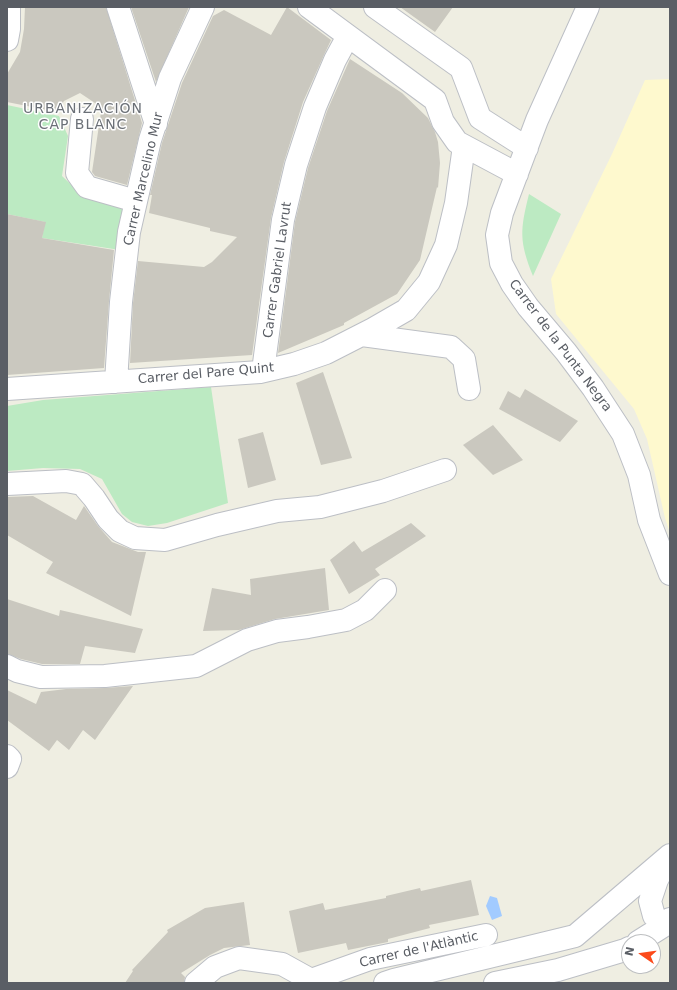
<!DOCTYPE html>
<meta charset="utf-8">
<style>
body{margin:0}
#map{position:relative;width:677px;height:990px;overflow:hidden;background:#efeee2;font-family:"DejaVu Sans",sans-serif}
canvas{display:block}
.frame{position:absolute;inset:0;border:8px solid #5a5e65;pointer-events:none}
.north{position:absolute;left:621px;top:934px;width:40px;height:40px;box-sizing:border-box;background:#fff;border:1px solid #bdbfc1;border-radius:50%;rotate:283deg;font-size:11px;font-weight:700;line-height:16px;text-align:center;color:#5a5e65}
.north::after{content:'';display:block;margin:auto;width:14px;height:18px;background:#fc4a1b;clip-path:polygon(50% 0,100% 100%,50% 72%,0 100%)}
</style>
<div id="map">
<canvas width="677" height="990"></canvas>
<div class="frame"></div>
<div class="north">N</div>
</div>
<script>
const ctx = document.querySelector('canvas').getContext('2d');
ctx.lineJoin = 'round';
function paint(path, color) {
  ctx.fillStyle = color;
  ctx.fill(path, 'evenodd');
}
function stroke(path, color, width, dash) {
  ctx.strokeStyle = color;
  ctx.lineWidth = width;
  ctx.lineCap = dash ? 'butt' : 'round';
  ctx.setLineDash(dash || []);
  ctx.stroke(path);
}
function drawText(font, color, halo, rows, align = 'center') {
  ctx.font = font + ' "DejaVu Sans",sans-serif';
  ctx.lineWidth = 3;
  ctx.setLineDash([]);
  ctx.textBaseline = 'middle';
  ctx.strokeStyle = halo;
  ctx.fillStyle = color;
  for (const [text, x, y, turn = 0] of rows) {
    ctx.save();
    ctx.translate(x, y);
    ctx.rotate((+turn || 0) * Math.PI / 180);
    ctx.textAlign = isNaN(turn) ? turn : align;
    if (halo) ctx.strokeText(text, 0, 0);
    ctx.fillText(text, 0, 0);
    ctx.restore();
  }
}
paint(new Path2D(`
 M 7,105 L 59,116 L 68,136 L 62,176 L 82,195 L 127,207 L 120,250 L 42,238 L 45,222 L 7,214 Z
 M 529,194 L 561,214 L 533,276 C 519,241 520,230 529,194 Z
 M 211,387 L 228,503 L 167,523 L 148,526 L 132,522 L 122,514 L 102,479 L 80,469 L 43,468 L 7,471 L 7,406 L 43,400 Z`), '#bceac2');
paint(new Path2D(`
 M 670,79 L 670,533 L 665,518 L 647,439 L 634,409 L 556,314 L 551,279 L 612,154 L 645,80 Z`), '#fef9ce');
paint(new Path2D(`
 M 490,896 L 497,898 L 502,916 L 492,920 L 486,906 Z`), '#a2cbff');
paint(new Path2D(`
 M 25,7 L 106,7 L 142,123 L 127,185 L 95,176 L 92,172 L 101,112 L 95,103 L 80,93 L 64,101 L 57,112 L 7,102 L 7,74 L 20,52 L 24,29 Z
 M 131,7 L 189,7 L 156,82 Z
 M 287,7 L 331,40 L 324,55 L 303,102 L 284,162 L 271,218 L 252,355 L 130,363 L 133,303 L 138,261 L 204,267 L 212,262 L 237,237 L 210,231 L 210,228 L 149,213 L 152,195 L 150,195 L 162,143 L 182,83 L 213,16 L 224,10 L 271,35 Z
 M 400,7 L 453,7 L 435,32 Z
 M 350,59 L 402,93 L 428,118 L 435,132 L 438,142 L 440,163 L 438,188 L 437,187 L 420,260 L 397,294 L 344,323 L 344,325 L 278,353 L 295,222 L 308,168 L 327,111 Z
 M 7,214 L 46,222 L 42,238 L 114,250 L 109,301 L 104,368 L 7,375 Z
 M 323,372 L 352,458 L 321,465 L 296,383 Z
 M 525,389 L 578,421 L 560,442 L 499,409 L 508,391 L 520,398 Z
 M 493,425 L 523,460 L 493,475 L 463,445 Z
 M 263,432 L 276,480 L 248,488 L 238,439 Z
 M 33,496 L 76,520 L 84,506 L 98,526 L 112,542 L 138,552 L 146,552 L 131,616 L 46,573 L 53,562 L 7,535 L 7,497 Z
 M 411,523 L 426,536 L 375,569 L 380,575 L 349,594 L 330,560 L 354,541 L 362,552 Z
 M 325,568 L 329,610 L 275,619 L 239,630 L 203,631 L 212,588 L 251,595 L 250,579 Z
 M 7,599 L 59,616 L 60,610 L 143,629 L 135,653 L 85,646 L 80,664 L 42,664 L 21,659 L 7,654 Z
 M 133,686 L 95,740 L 83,730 L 69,750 L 57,740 L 49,751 L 7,720 L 7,690 L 36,704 L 41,692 L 66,689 L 105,688 Z
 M 471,880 L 479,915 L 429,925 L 430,928 L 388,939 L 388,942 L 348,950 L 346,943 L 298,953 L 289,911 L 323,903 L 325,910 L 386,898 L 386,896 L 420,888 L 421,891 Z
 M 244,902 L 250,945 L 224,948 L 210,955 L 181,973 L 185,977 L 184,983 L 125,983 L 133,971 L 132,970 L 168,932 L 167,930 L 205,908 Z`), '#cac8bf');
const minor = new Path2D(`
 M 118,7 L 156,124
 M 309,7 L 435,100 L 443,122 L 457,142 L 517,174
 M 375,7 L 461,68 L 480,118 L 527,148
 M 588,7 L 537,120 L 502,213 L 497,235 L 501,263 L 512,284 L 528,307 L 566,352 L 593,388 L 623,434 L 639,475 L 649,520 L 670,574
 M 7,40 L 9,29 L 9,7
 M 82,119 L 77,173 L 87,187 L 136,201
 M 362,335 L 451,347 L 464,359 L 469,389
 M 263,371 L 283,220 L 296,165 L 315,107 L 335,60 L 348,36
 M 116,382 L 121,302 L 129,232 L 150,140 L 170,78 L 203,7
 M 7,389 L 260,372 L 294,364 L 326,353 L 373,329 L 406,310 L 429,282 L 446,245 L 456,203 L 464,146
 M 7,484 L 66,481 L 82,484 L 94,498 L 108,519 L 120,531 L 135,538 L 165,540 L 217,525 L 277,511 L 320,507 L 383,491 L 445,470
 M 7,666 L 17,671 L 41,677 L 105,676 L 196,666 L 247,640 L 277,631 L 308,627 L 346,620 L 365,610 L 385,590
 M 7,756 L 10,759 L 7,767
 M 665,925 L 654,916 L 650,901 L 657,880 L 666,863
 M 638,942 L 665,925 L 670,919
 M 196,983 L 215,967 L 239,958 L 282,964 L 311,980
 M 308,983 L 311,980 L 370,959 L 486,935
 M 385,983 L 394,980 L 575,936 L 670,855
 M 495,983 L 558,970 L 625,950 L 629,948`);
stroke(minor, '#bcbfc5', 24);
stroke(minor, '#fff', 22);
drawText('13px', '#5a5e65', '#fff', [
 ["Carrer Marcelino Mur",144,179,-77],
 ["Carrer Gabriel Lavrut",278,270,-82],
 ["Carrer de la Punta Negra",560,346,53],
 ["Carrer del Pare Quint",206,374,-5],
 ["Carrer de l'Atlàntic",419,950,-13]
]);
ctx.letterSpacing = '1px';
drawText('14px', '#6b7077', '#fff', [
 ["URBANIZACIÓN",83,109],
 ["CAP BLANC",83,125]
]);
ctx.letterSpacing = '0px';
</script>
